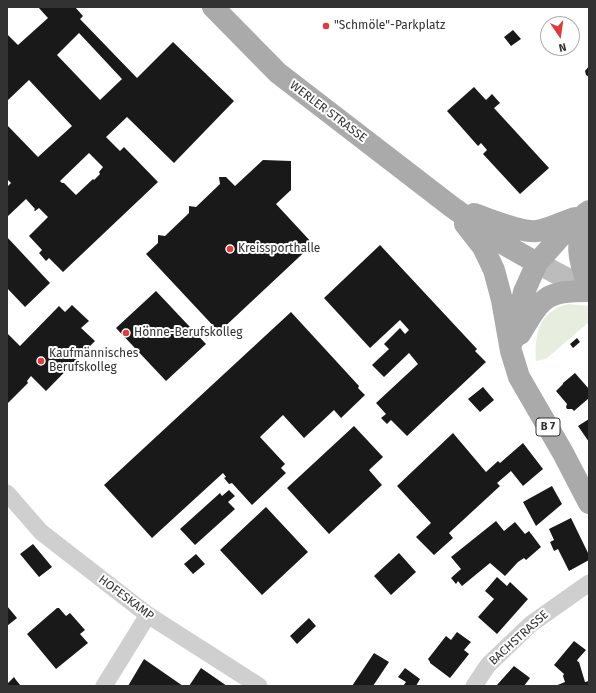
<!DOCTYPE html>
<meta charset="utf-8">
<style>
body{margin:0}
#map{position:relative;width:596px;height:693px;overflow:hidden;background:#fff;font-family:"Fira Sans",sans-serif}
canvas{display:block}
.frame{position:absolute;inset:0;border:8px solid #323232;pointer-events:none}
.north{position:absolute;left:540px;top:16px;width:40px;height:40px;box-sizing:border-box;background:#fff;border:1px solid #adadad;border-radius:50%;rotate:167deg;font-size:11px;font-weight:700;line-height:16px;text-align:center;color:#323232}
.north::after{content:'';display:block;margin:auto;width:14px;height:18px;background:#e23a3b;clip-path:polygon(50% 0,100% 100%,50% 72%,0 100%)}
</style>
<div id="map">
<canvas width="596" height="693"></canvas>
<div class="frame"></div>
<div class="north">N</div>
</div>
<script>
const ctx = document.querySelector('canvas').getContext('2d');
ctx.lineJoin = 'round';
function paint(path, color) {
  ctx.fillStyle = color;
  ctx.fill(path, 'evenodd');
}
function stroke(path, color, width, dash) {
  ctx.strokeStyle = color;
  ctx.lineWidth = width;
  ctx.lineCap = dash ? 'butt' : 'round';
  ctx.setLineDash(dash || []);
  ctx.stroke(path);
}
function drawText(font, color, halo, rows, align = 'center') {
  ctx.font = font + ' "Fira Sans",sans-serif';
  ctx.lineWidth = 4;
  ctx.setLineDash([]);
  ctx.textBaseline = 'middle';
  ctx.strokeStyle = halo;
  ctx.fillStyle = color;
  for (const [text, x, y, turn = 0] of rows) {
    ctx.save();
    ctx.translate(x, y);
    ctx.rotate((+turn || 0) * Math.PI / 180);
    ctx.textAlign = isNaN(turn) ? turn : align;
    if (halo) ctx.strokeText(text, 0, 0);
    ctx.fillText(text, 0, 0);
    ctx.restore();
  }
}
paint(new Path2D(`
 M 569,304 L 589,306 L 589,322 L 546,359 L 536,361 C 534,334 539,310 569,304 Z`), '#e7eee0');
paint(new Path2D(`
 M 38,7 L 75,7 L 83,16 L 80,19 L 137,78 L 173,42 L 234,101 L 174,163 L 127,117 L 106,137 L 120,151 L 124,147 L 158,182 L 63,272 L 49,258 L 46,261 L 39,253 L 42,250 L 29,236 L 48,217 L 39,208 L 35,211 L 34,210 L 35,209 L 26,199 L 7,217 L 7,187 L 11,183 L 7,179 L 7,125 L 38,157 L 72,126 L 29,80 L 7,101 L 7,34 L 18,45 L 48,18 ZM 79,33 L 122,79 L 100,100 L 57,55 ZM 89,153 L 103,167 L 99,172 L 100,174 L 94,180 L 93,179 L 76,195 L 64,183 L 62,183 L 60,181 Z
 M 513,30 L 521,39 L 511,46 L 504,37 Z
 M 589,66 L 589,77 L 586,75 L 585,71 Z
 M 474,87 L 486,100 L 492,94 L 500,103 L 494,108 L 549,168 L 520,194 L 483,154 L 487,150 L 481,143 L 478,146 L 447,111 Z
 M 263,160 L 291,161 L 291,190 L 276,204 L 313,244 L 219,332 L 146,254 L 158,243 L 158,235 L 165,236 L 189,213 L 189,206 L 196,207 L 220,184 L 219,177 L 226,177 L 235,186 Z
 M 7,237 L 50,283 L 25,307 L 7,288 Z
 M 380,245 L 477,349 L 475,351 L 486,362 L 407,436 L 391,420 L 387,424 L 381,418 L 386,414 L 376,403 L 418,364 L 409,353 L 384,377 L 372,365 L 389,349 L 384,344 L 400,328 L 405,334 L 409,330 L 400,320 L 370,348 L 324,298 Z
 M 156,291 L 206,344 L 166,381 L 116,328 Z
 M 72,305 L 89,321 L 81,328 L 95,341 L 46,391 L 31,376 L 27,381 L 28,383 L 7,404 L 7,333 L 20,346 L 59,306 L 65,312 Z
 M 291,312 L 359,386 L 358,388 L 365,395 L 341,418 L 334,410 L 304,438 L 283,415 L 260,437 L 285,464 L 281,468 L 286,473 L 252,505 L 232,483 L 229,484 L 224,478 L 226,477 L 223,473 L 152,538 L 104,485 Z
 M 577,338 L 580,342 L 573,348 L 570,344 Z
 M 575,373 L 589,389 L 589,398 L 574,411 L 572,409 L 567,409 L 566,407 L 567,404 L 556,391 L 563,384 L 563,383 Z
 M 483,387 L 494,400 L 480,412 L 468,399 Z
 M 589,419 L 589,442 L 578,426 Z
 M 354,426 L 383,457 L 369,470 L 382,485 L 329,534 L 287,488 Z
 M 453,433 L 486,472 L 498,461 L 500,463 L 523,443 L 543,469 L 523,486 L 511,471 L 497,483 L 500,486 L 449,533 L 453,538 L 434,555 L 416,537 L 431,523 L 397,486 Z
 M 552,486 L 562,504 L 536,526 L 523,502 Z
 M 229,490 L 235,496 L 228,502 L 235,509 L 195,545 L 180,529 L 220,493 L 222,496 Z
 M 266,507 L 308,552 L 262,595 L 220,550 Z
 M 571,518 L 589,555 L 589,560 L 569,571 L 558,549 L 554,551 L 550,542 L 554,540 L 549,529 Z
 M 496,521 L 504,531 L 515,522 L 525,534 L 529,531 L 541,547 L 526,560 L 524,558 L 518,562 L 505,576 L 490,563 L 462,586 L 458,581 L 456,584 L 451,578 L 461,569 L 451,557 Z
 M 33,544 L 52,567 L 39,577 L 20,554 Z
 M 399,553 L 416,572 L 391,595 L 374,576 Z
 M 196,554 L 205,564 L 193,574 L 184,564 Z
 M 497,577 L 507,586 L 510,582 L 528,599 L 497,634 L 478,617 L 494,599 L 485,591 Z
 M 7,606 L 17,618 L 7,626 Z
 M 57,608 L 59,608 L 66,616 L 70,613 L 85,630 L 80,634 L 88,643 L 56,669 L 27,634 Z
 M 309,618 L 316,626 L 297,644 L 290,636 Z
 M 457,632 L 471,642 L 464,650 L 469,654 L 450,678 L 430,663 L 430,662 L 428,659 L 446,636 L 451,640 Z
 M 574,641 L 586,650 L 578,659 L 577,661 L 579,662 L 585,682 L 589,681 L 589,686 L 555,686 L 565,682 L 563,676 L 564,674 L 554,665 Z
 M 374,653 L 389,662 L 373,686 L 352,686 Z
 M 144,659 L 183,686 L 128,686 Z
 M 514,666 L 530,678 L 524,686 L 496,686 Z
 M 201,668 L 227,686 L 189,686 Z
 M 405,668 L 420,679 L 416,686 L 403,686 L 406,682 L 398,677 Z
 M 14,677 L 16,680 L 21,686 L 7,686 L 7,684 Z`), '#191919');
stroke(new Path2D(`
 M 7,493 L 41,532 L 148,615 L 259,686
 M 104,686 L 148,615
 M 474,686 L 488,665 L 531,624 L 589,583`), '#cfcfcf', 17);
stroke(new Path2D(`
 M 537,263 L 589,290`), '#bcbcbc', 22);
stroke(new Path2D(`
 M 213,7 L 278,73 L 452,207 L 507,246 L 537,263
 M 586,213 C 577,246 576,254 589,287
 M 474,214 C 489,219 522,233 537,231 C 550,229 562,222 575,218
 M 465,224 L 483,247 L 494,270 L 502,300 L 511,351 L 519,377 L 563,453 L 589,503
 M 520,334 C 542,297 545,291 589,291
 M 513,340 L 524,292 L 537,263 L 560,237 L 589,211`), '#aaa', 22);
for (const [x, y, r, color] of [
 [326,26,4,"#e23a3b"],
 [230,249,4,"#e23a3b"],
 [126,333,4,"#e23a3b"],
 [41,361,4,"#e23a3b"]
]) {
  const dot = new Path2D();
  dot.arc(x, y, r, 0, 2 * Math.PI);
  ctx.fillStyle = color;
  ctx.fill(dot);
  stroke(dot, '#fff', 1.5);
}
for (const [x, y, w] of [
 [548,427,24]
]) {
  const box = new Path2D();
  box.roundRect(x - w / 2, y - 9, w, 18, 3);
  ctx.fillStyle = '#fff';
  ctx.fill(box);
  stroke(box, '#323232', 1);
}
drawText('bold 11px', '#323232', null, [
 ["B 7",548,427]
]);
drawText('12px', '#323232', '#fff', [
 ["\"Schmöle\"-Parkplatz",334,26],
 ["Kreissporthalle",238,249],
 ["Hönne-Berufskolleg",134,333],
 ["Kaufmännisches",49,354],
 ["Berufskolleg",49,368]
], 'left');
drawText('12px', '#323232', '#fff', [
 ["WERLER STRASSE",328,112,37],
 ["HOFESKAMP",126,598,37],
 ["BACHSTRASSE",519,638,-42]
]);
</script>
